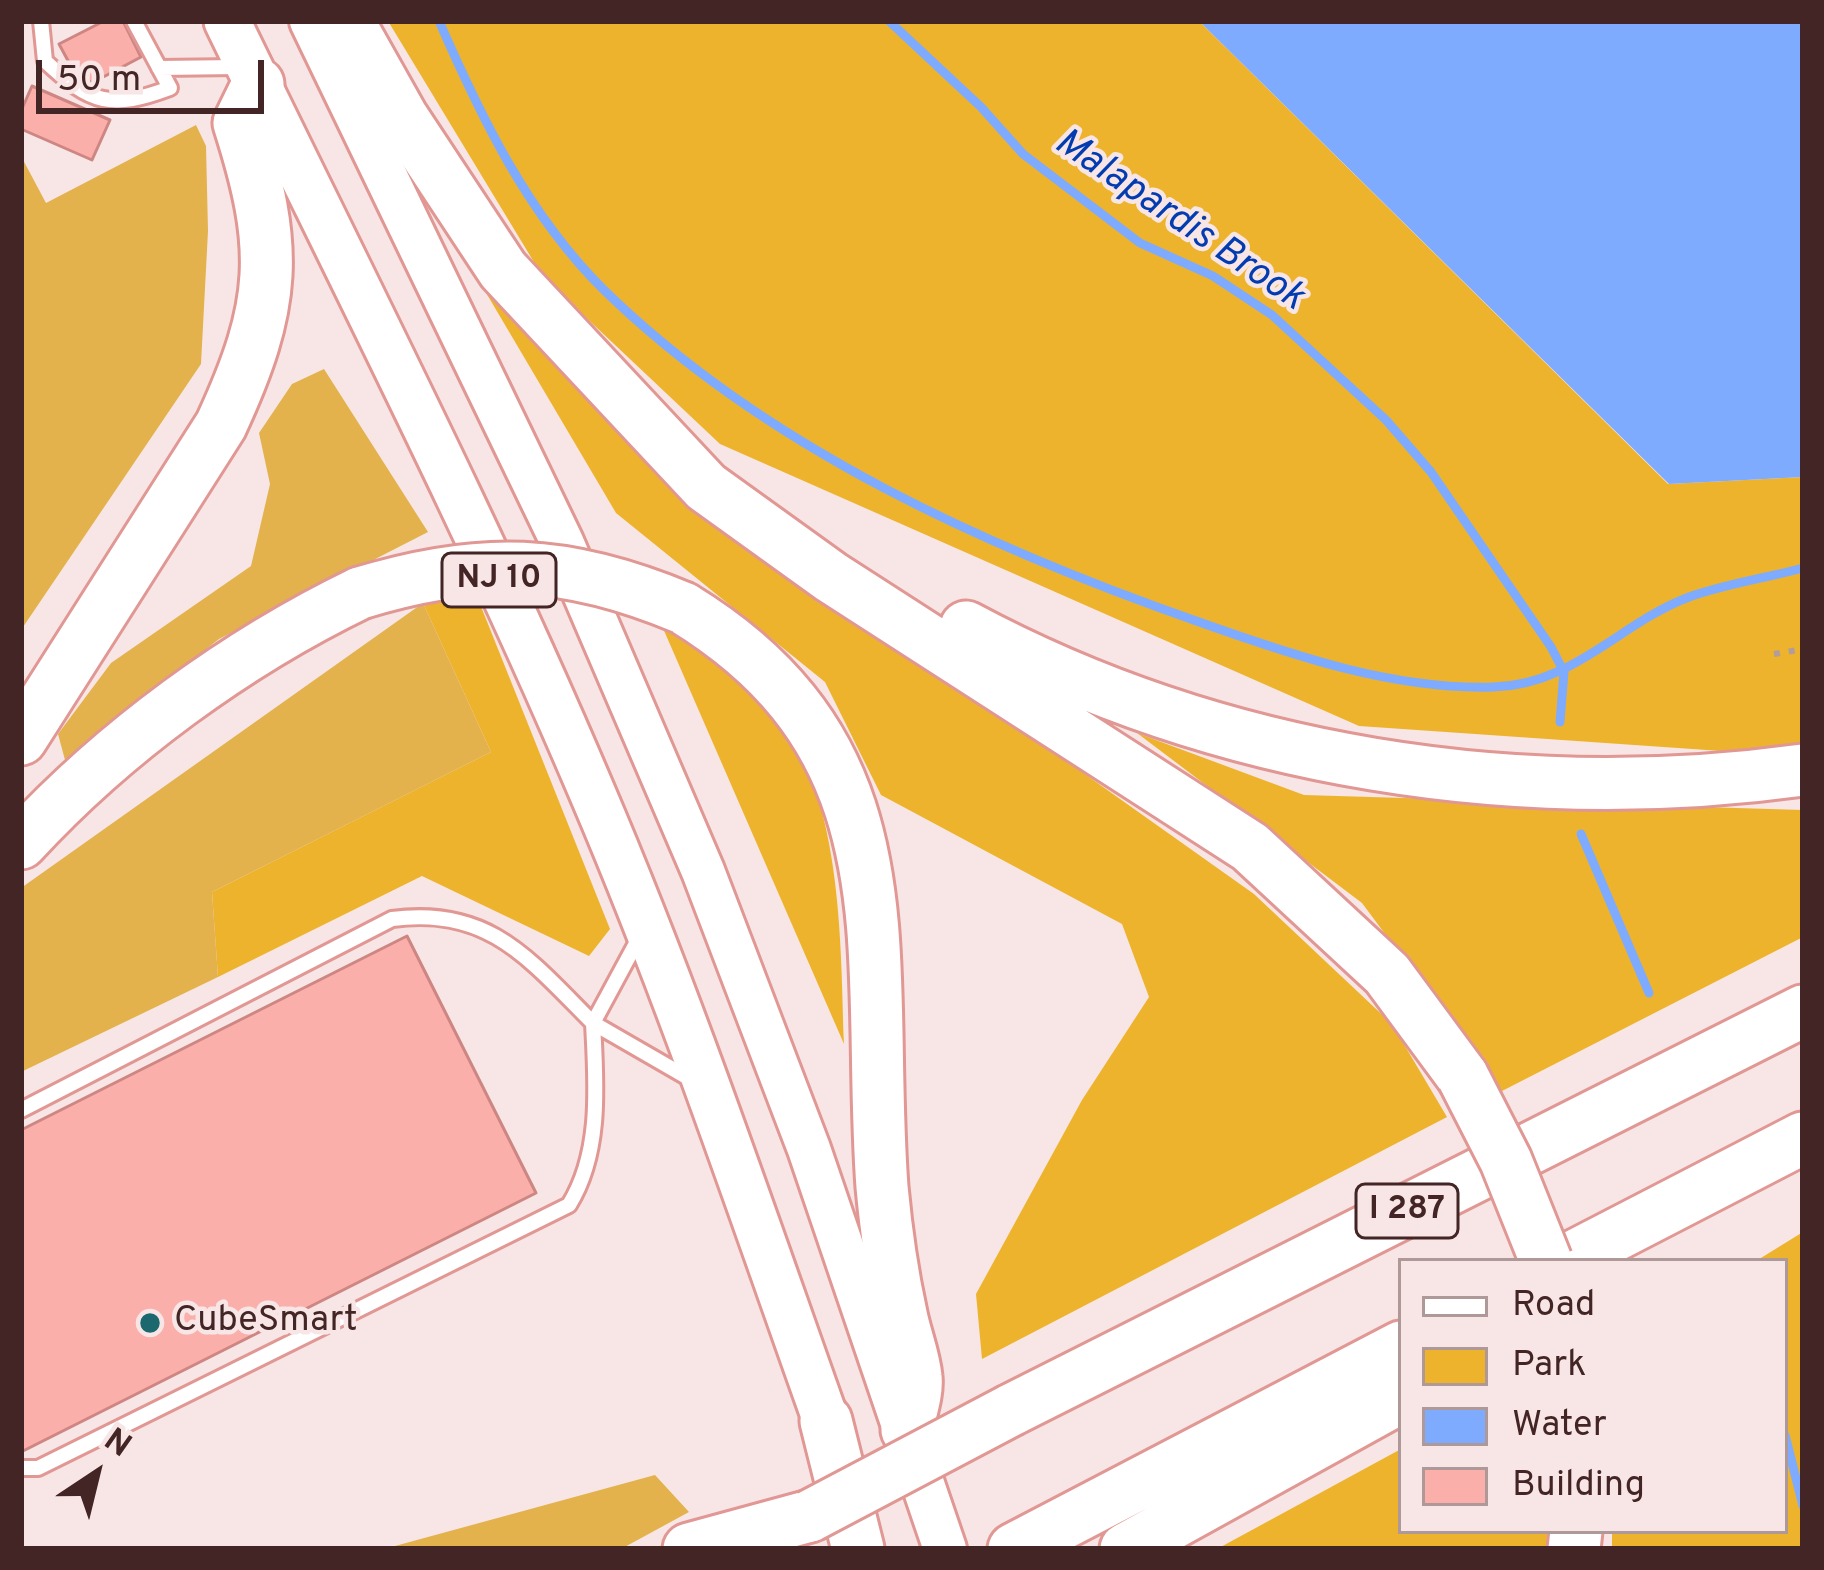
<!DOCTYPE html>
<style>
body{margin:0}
#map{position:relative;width:1824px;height:1570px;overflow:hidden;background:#f7e6e5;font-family:Overpass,sans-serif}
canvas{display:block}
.frame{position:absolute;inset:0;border:24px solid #422524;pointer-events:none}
.legend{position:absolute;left:1398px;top:1258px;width:390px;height:276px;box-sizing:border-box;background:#f7e6e5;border:3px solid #af9998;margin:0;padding:15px 21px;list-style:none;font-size:36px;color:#422524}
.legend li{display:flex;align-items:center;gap:24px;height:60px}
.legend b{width:60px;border:3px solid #af9998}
.north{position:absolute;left:36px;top:1414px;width:120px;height:120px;-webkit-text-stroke:9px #f7e6e5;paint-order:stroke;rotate:35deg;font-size:33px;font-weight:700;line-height:48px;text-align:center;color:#422524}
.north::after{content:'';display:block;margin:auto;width:42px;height:54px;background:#422524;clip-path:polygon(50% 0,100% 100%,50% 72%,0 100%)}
.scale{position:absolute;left:36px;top:60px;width:228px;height:54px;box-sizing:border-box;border:6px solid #422524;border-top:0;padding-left:15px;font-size:36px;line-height:42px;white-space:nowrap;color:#422524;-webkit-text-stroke:9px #f7e6e5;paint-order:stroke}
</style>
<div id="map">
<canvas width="1824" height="1570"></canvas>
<div class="frame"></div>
<ul class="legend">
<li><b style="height:15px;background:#fff"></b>Road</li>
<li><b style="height:33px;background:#eeb32c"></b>Park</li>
<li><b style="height:33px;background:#7fabff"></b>Water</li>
<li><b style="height:33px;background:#fbafab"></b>Building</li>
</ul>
<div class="north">N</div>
<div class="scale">50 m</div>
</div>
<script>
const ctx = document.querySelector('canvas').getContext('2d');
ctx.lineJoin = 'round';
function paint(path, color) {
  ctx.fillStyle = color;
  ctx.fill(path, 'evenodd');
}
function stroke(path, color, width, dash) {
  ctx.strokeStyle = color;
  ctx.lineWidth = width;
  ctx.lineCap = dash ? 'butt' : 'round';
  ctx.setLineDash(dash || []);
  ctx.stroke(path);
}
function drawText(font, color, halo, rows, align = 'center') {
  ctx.font = font + ' Overpass,sans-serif';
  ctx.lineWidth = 9;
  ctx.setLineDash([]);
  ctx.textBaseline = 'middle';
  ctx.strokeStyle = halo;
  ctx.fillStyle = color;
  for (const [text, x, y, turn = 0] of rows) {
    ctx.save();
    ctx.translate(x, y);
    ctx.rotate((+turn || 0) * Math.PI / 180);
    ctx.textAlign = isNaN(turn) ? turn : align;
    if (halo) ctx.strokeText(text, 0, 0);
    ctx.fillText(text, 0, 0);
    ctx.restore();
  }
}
paint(new Path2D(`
 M 388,21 L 1199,21 L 1668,484 L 1803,477 L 1803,748 L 1765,754 L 1359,726 L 720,444 L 543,277 Z
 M 485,291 L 714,511 L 1254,894 L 1392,1024 L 1447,1117 L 982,1359 L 976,1294 L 1082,1100 L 1149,997 L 1122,924 L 881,795 L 825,682 L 616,513 Z
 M 478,599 L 610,929 L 589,956 L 422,876 L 218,977 L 212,892 L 491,752 L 423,603 Z
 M 662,626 C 690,643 734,660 756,684 C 843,779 840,924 844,1044 Z
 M 1137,733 L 1304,795 L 1803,810 L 1803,937 L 1502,1091 L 1362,903 Z
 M 1803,1232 L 1803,1549 L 1612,1549 L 1612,1531 L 1785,1531 L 1785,1261 L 1756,1261 Z
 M 1401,1449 L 1401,1531 L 1549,1531 L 1551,1549 L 1217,1549 Z`), '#eeb32c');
paint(new Path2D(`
 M 196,125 L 206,146 L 208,231 L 201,364 L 21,630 L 21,156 L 46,203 Z
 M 324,369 L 428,532 L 219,639 L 65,760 L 58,734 L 111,663 L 251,566 L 270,484 L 259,433 L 292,384 Z
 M 423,603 L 491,752 L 212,892 L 218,977 L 21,1072 L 21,888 Z
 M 655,1475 L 689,1512 L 621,1549 L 384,1549 Z`), '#e3b24c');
paint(new Path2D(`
 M 1199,21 L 1803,21 L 1803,477 L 1669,484 Z`), '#7fabff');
stroke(new Path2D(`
 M 439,21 C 481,117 528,215 604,290 C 767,449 990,549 1202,623 C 1295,656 1394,690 1493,687 C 1572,686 1620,623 1689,597 C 1725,584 1766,578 1803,568
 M 889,21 L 981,107 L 1023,154 L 1140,243 L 1213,276 L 1272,315 L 1386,420 L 1431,472 L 1551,647 L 1564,672 L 1560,722
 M 1581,834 L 1649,993
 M 1785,1435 L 1803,1506`), '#7fabff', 9);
const building = new Path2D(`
 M 104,21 L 123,21 L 141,57 L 92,83 L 73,70 L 59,44 Z
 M 32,86 L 110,120 L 92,160 L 21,129 L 21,111 Z
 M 407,936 L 536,1193 L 21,1452 L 21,1130 Z`);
paint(building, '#fbafab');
stroke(building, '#ce8683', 3);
const service = new Path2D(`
 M 41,21 L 45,61 C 91,104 111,110 170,88 L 134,21
 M 159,68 L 238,67
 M 640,936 L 593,1023 L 690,1079
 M 21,1110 L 392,919 C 489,906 529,959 593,1023 C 596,1083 602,1152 569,1205 L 38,1468 L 21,1468`);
const primary = new Path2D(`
 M 311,21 L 562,542 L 703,871 L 809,1149 L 945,1549`);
const trunk = new Path2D(`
 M 227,21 C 351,277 481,530 592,792 C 680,998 751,1210 826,1421`);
const motorway = new Path2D(`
 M 348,21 L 402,117 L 503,270 L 706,487 L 831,577 L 1250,847 L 1387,974 L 1463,1077
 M 683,608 C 918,752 865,953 882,1187 C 886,1230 892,1273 901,1314 C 905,1335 914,1356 916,1377 C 918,1393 910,1414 907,1430
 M 966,627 C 1220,763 1519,809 1803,770
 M 21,739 L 221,425 C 277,304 279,248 239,123 L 258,84
 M 21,843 C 114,742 236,653 360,593
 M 1565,1261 L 1803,1138
 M 1011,1410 L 1803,1011
 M 826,1421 L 858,1549
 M 689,1549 L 810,1516
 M 1014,1549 L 1401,1347
 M 1126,1549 L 1401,1397
 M 1574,1549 L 1576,1531`);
stroke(service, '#e19793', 20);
stroke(primary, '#e19793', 48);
stroke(trunk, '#e19793', 51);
stroke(motorway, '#e19793', 57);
stroke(new Path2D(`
 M 1774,654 L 1803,649`), '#b39d9c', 6, [6, 9]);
stroke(service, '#fff', 14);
stroke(primary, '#fff', 42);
stroke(trunk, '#fff', 45);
stroke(motorway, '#fff', 51);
const motorwayBridge = new Path2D(`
 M 360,593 C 481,556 566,559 683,608
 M 1463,1077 L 1506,1161 L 1546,1261
 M 810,1516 L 1011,1410`);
stroke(motorwayBridge, '#e19793', 57, []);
stroke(motorwayBridge, '#fff', 51);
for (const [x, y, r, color] of [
 [150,1323,12,"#1b686e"]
]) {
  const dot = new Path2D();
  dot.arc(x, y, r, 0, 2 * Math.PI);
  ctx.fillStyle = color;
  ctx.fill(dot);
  stroke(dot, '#f7e6e5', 4.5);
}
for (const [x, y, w] of [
 [499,580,114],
 [1407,1211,102]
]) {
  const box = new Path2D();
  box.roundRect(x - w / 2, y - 27, w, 54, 9);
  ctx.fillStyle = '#f7e6e5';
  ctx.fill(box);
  stroke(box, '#422524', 3);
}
drawText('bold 33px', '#422524', null, [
 ["NJ 10",499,580],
 ["I 287",1407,1211]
]);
drawText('36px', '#422524', '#f7e6e5', [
 ["CubeSmart",174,1323]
], 'left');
drawText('italic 39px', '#033cb1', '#f7e6e5', [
 ["Malapardis Brook",1178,222,34]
]);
</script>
